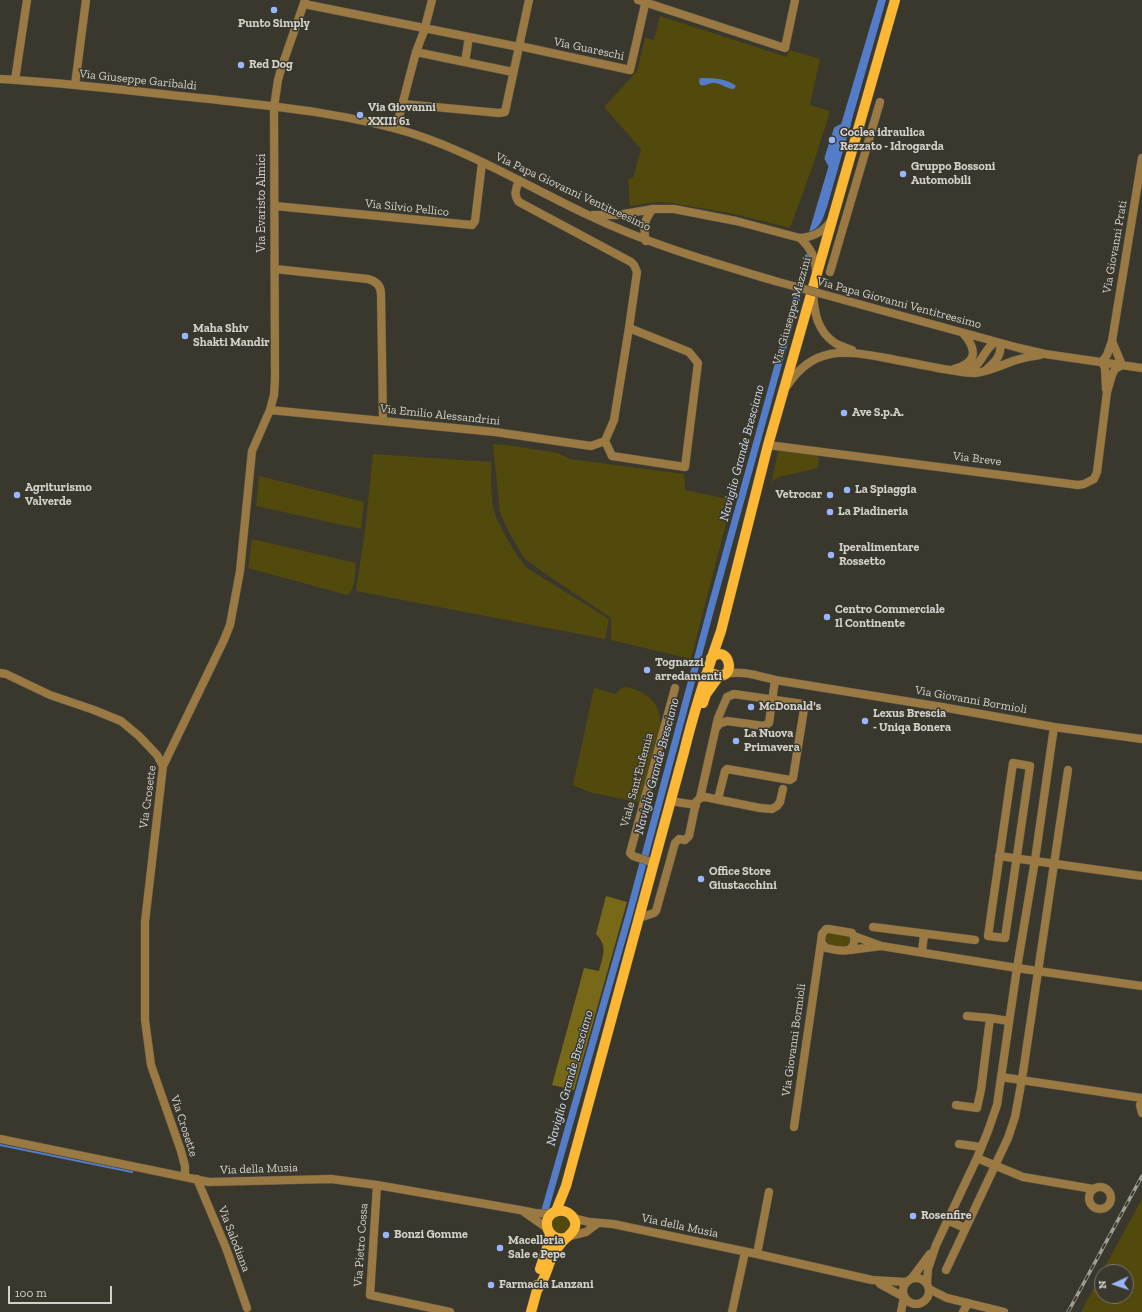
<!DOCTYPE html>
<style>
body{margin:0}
#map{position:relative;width:1142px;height:1312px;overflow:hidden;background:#3a382d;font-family:"Zilla Slab",serif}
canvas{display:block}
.north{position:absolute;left:1094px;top:1264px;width:40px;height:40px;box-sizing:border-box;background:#3a382d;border:1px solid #77756c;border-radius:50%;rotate:267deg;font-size:11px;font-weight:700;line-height:16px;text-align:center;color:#d2d1cb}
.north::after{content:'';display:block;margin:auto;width:14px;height:18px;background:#98b6fd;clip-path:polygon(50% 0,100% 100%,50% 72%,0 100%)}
.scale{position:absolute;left:8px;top:1286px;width:104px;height:18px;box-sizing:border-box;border:2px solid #d2d1cb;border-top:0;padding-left:5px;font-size:12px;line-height:14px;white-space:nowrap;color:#d2d1cb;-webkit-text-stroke:3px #3a382d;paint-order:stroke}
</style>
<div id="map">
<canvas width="1142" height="1312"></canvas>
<div class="north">N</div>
<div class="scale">100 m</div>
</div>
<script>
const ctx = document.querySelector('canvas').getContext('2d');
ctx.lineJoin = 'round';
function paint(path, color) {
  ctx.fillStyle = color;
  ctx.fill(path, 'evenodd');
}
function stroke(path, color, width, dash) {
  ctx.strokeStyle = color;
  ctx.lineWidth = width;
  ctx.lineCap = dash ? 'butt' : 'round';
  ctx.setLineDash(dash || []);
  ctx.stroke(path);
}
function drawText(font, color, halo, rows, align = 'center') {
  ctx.font = font + ' "Zilla Slab",serif';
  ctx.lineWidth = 3;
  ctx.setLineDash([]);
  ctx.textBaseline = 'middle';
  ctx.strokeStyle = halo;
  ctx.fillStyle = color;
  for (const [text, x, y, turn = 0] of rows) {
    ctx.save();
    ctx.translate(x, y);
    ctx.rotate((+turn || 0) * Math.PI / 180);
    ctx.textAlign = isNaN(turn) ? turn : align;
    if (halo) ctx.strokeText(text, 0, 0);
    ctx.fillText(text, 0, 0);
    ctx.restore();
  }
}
paint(new Path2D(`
 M 660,16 L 787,57 L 789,50 L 820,59 L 810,105 L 830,111 L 813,165 L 790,228 L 739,215 L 672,203 L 658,202 L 630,206 L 628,179 L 633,178 L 641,149 L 604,107 L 637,71 L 645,38 L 654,40 Z
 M 493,444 L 506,445 L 558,453 L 570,459 L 684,474 L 685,490 L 732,500 L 691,659 L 611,640 L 611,618 L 540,570 L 524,558 L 510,534 L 500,513 Z
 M 780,449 L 817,455 L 819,458 L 818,467 L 814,469 L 779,477 L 774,480 L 771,485 L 778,451 Z
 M 373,454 L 491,462 C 492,478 490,498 495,514 C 501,529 516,556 527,568 L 609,619 L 605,639 L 356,591 L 365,530 Z
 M 259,476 L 364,502 L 361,529 L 256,506 Z
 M 252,539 L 356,563 C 355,572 355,592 347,595 L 248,568 Z
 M 626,687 C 649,692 663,705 660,730 C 659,739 655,749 653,758 C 649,773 645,788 641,803 L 589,792 L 573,785 L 594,688 L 616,694 L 620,689 Z
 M 830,933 L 849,936 L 851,940 L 850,945 L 844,947 L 828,945 L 825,938 L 827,934 Z
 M 1142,1199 L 1142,1312 L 1081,1312 L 1102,1273 L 1102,1296 L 1126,1296 L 1126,1272 L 1102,1272 Z
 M552 1225a9 9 0 1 1 18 0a9 9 0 1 1-18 0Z`), '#52490c');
paint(new Path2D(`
 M 606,896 L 627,902 L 574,1090 L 552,1085 L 584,968 L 599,971 C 603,956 608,946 596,934 Z`), '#776917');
paint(new Path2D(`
 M 878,0 L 886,0 L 827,207 C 823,218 821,228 809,232 Z
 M 700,78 C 713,78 726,78 736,86 L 734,89 C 727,89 722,84 715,83 C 710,82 706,87 700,85 L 699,81 Z`), '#537dc8');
stroke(new Path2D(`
 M 0,1145 L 132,1172`), '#537dc8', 2);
stroke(new Path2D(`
 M 834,169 L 828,158 L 837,130 L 847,125
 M 545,1210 L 631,908 L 711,608 L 808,257`), '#537dc8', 7);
const minor = new Path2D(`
 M 638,0 L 785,48 L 795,0
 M 304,4 L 519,47 L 524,47 L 630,70 L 646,0
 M 416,52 L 513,72
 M 465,62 L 469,37
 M 0,79 C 70,83 140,92 210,99 C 278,107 345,113 411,133 C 473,153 529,187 588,215 C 648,244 711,262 775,281
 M 15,80 L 27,0
 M 75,85 L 86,0
 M 403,104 L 499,113 L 505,112 L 529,0
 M 389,127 L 399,117 L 416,52 L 424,31 L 432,0
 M 275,206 L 472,225 L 475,221 L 482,163
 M 593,215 L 618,215 L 653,209 L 674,209 L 736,221 L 800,238 C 814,237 823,232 831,221
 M 800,238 C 811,248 816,258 816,272
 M 646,241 C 643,228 644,219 653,209
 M 275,269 L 368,279 C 376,281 381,286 381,294 L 383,421
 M 830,272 L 880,102
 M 813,292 C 814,312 817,331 835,343 C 840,346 846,348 852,350
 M 844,300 L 1019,348 L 1045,354 L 1142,368
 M 1112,341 L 1122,365
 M 1102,362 L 1107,355 L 1112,341 L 1142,158
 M 1102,362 L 1105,368 L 1106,389
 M 954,369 C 978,363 977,349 963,333
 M 987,369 C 996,361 1002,355 1000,343
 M 966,371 C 983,366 982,351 995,342
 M 787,386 C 813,346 844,350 886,358 C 905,362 924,365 943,369 C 953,370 963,373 973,373 C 985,373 1002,365 1013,361 C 1022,358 1031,356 1040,355
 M 270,410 L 495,432 L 591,446 L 605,441 L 614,420 L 629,328 L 637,272 L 634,265 L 631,262 L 519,202 C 513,195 516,189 519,180
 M 605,441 L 612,456 L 685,467 L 698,363 L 689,352 L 629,328
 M 768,445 L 1078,485 L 1084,484 L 1094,479 L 1097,472 L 1107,392 L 1112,375 L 1115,369 L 1122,365
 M 0,673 L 6,674 L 50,695 L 94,710 L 121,721 L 139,736 L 157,755 L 163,766
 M 725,674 C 742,670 758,676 775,680 L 942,707 L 1054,727 L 1142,739
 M 717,727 L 719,724 L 727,721 L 764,726 L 769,723 L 775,680
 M 1013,763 L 1030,766 L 1005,938 L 988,936 Z
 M 700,798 L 718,718 L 727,697 L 734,694 L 803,704 L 804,709 L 793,778 L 790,780 L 727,769 L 725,771 L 718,799
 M 670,801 L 696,805
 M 999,856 L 1142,876
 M 654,863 L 633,856 L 630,853 L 675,688
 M 639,918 L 654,913 L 656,911 L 675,843 L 679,839 L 685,840 L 689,836 L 696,802 L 700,798 L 705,797 L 760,808 L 772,809 L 777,806 L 780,802 L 783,789
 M 873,927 L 975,940
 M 826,929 L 829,929 L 852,933 C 854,936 855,938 854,942 C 852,956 835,949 826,948 L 821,942 L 822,934 Z
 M 854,936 L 881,946 L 1017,968 L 1142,986
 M 850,950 L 881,946
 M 922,952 L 924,934
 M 967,1016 L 990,1018
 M 1001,1077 L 1142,1098
 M 1142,1101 L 1140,1105 L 1142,1113
 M 956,1105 L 977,1108 L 981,1090 L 990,1018 L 1009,1021
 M 794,1127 L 821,942
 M 0,1139 L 209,1182 L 331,1179 L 377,1185 L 520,1210 L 535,1213 L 551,1214
 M 959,1144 L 981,1147
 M 977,1158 L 1023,1177 L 1093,1189
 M 185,1177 L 185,1166 L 181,1151 L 151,1065 L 145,1020 L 145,922 L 163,766 L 224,640 L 230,625 L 240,571 L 252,451 L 270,410 L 274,395 L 275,379 L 274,107 L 278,80 L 282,66 L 305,0
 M 197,1179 L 226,1248 L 247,1308
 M 377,1185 L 370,1295 L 450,1312
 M1089 1198a11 11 0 1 1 22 0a11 11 0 1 1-22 0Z
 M 524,1212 L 547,1228
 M 573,1218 L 589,1222 L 613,1224 L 757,1254 L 872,1280 L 906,1282
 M 947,1220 L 965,1228
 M 570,1236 L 586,1232 L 598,1223
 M 757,1254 L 769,1192
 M 946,1270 L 1008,1138 L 1015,1117 L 1022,1079 L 1068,770
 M903 1291a13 13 0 1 1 26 0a13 13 0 1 1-26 0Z
 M 912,1278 L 930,1254
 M 927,1283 L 928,1269 L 936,1245 L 977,1158 L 988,1131 L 997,1105 L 1017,968 L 1035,860 L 1054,727
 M 880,1284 L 904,1297 L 901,1312
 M 929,1289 L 947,1298 L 1004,1312
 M 732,1312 L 745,1252
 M 963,1312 L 968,1303`);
const major = new Path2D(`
 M 711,658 C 730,641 738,684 714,674
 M 703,703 L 706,694 L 719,676
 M 556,1211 L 566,1186 L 684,752 C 694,711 707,671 721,631 L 768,445 L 895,0
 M 540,1269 L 549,1242 L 550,1234
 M 537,1290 C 545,1280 547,1268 552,1257 C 556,1251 560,1243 565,1239 C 572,1233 580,1226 572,1216 C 569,1212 563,1210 558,1211 C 540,1214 545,1242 565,1238
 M 531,1312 L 537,1290 L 537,1285`);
stroke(minor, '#555449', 9);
stroke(major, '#555449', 11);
stroke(minor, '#9a7943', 8);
stroke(major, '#fcb835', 10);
const rail = new Path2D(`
 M 1068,1312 L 1142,1176`);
stroke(rail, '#9f9e96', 3.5);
stroke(rail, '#3a382d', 2, [6]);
const minorBridge = new Path2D(`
 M 775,281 L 844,300`);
stroke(minorBridge, '#555449', 9, []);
stroke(minorBridge, '#9a7943', 8);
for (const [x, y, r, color] of [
 [274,10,4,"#98b6fd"],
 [241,65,4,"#98b6fd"],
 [360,115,4,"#98b6fd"],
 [832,140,4,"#98b6fd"],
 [903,174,4,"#98b6fd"],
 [185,336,4,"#98b6fd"],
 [844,413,4,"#98b6fd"],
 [847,490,4,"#98b6fd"],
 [17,495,4,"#98b6fd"],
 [830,495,4,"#98b6fd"],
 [830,512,4,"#98b6fd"],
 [831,555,4,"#98b6fd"],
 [827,617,4,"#98b6fd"],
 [647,670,4,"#98b6fd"],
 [751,707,4,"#98b6fd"],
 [865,721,4,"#98b6fd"],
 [736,741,4,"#98b6fd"],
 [701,879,4,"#98b6fd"],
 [913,1216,4,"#98b6fd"],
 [386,1235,4,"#98b6fd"],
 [500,1248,4,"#98b6fd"],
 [491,1285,4,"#98b6fd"]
]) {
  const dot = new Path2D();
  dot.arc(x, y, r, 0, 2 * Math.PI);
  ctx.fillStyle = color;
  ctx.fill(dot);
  stroke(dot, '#3a382d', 1.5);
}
drawText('bold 12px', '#d2d1cb', '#3a382d', [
 ["Punto Simply",274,24,"center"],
 ["Red Dog",249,65],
 ["Via Giovanni",368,108],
 ["XXIII 61",368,122],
 ["Coclea idraulica",840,133],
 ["Rezzato - Idrogarda",840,147],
 ["Gruppo Bossoni",911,167],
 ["Automobili",911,181],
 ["Maha Shiv",193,329],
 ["Shakti Mandir",193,343],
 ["Ave S.p.A.",852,413],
 ["Agriturismo",25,488],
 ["Valverde",25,502],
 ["La Spiaggia",855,490],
 ["Vetrocar",822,495,"right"],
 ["La Piadineria",838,512],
 ["Iperalimentare",839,548],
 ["Rossetto",839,562],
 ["Centro Commerciale",835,610],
 ["Il Continente",835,624],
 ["Tognazzi",655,663],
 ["arredamenti",655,677],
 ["McDonald's",759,707],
 ["Lexus Brescia",873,714],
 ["- Uniqa Bonera",873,728],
 ["La Nuova",744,734],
 ["Primavera",744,748],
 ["Office Store",709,872],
 ["Giustacchini",709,886],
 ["Rosenfire",921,1216],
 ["Bonzi Gomme",394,1235],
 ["Macelleria",508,1241],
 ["Sale e Pepe",508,1255],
 ["Farmacia Lanzani",499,1285]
], 'left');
drawText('12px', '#d2d1cb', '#3a382d', [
 ["Via Guareschi",589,49,12],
 ["Via Giuseppe Garibaldi",138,80,6],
 ["Via Papa Giovanni Ventitreesimo",573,192,25],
 ["Via Evaristo Almici",262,203,-90],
 ["Via Silvio Pellico",407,208,6],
 ["Via Giovanni Prati",1115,247,-80],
 ["Via Papa Giovanni Ventitreesimo",899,303,15],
 ["Via Giuseppe Mazzini",792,311,-74],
 ["Via Emilio Alessandrini",440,415,6],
 ["Via Breve",977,459,7],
 ["Via Giovanni Bormioli",971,700,10],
 ["Viale Sant'Eufemia",637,780,-75],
 ["Via Crosette",148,797,-82],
 ["Via Giovanni Bormioli",794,1040,-82],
 ["Via Crosette",184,1126,72],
 ["Via della Musia",259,1169,-2],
 ["Via della Musia",680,1226,12],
 ["Via Salodiana",234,1239,69],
 ["Via Pietro Cossa",361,1245,-86]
]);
drawText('italic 13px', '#d0dcf1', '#3a382d', [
 ["Naviglio Grande Bresciano",742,453,-75],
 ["Naviglio Grande Bresciano",657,766,-75],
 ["Naviglio Grande Bresciano",570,1078,-74]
]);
</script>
